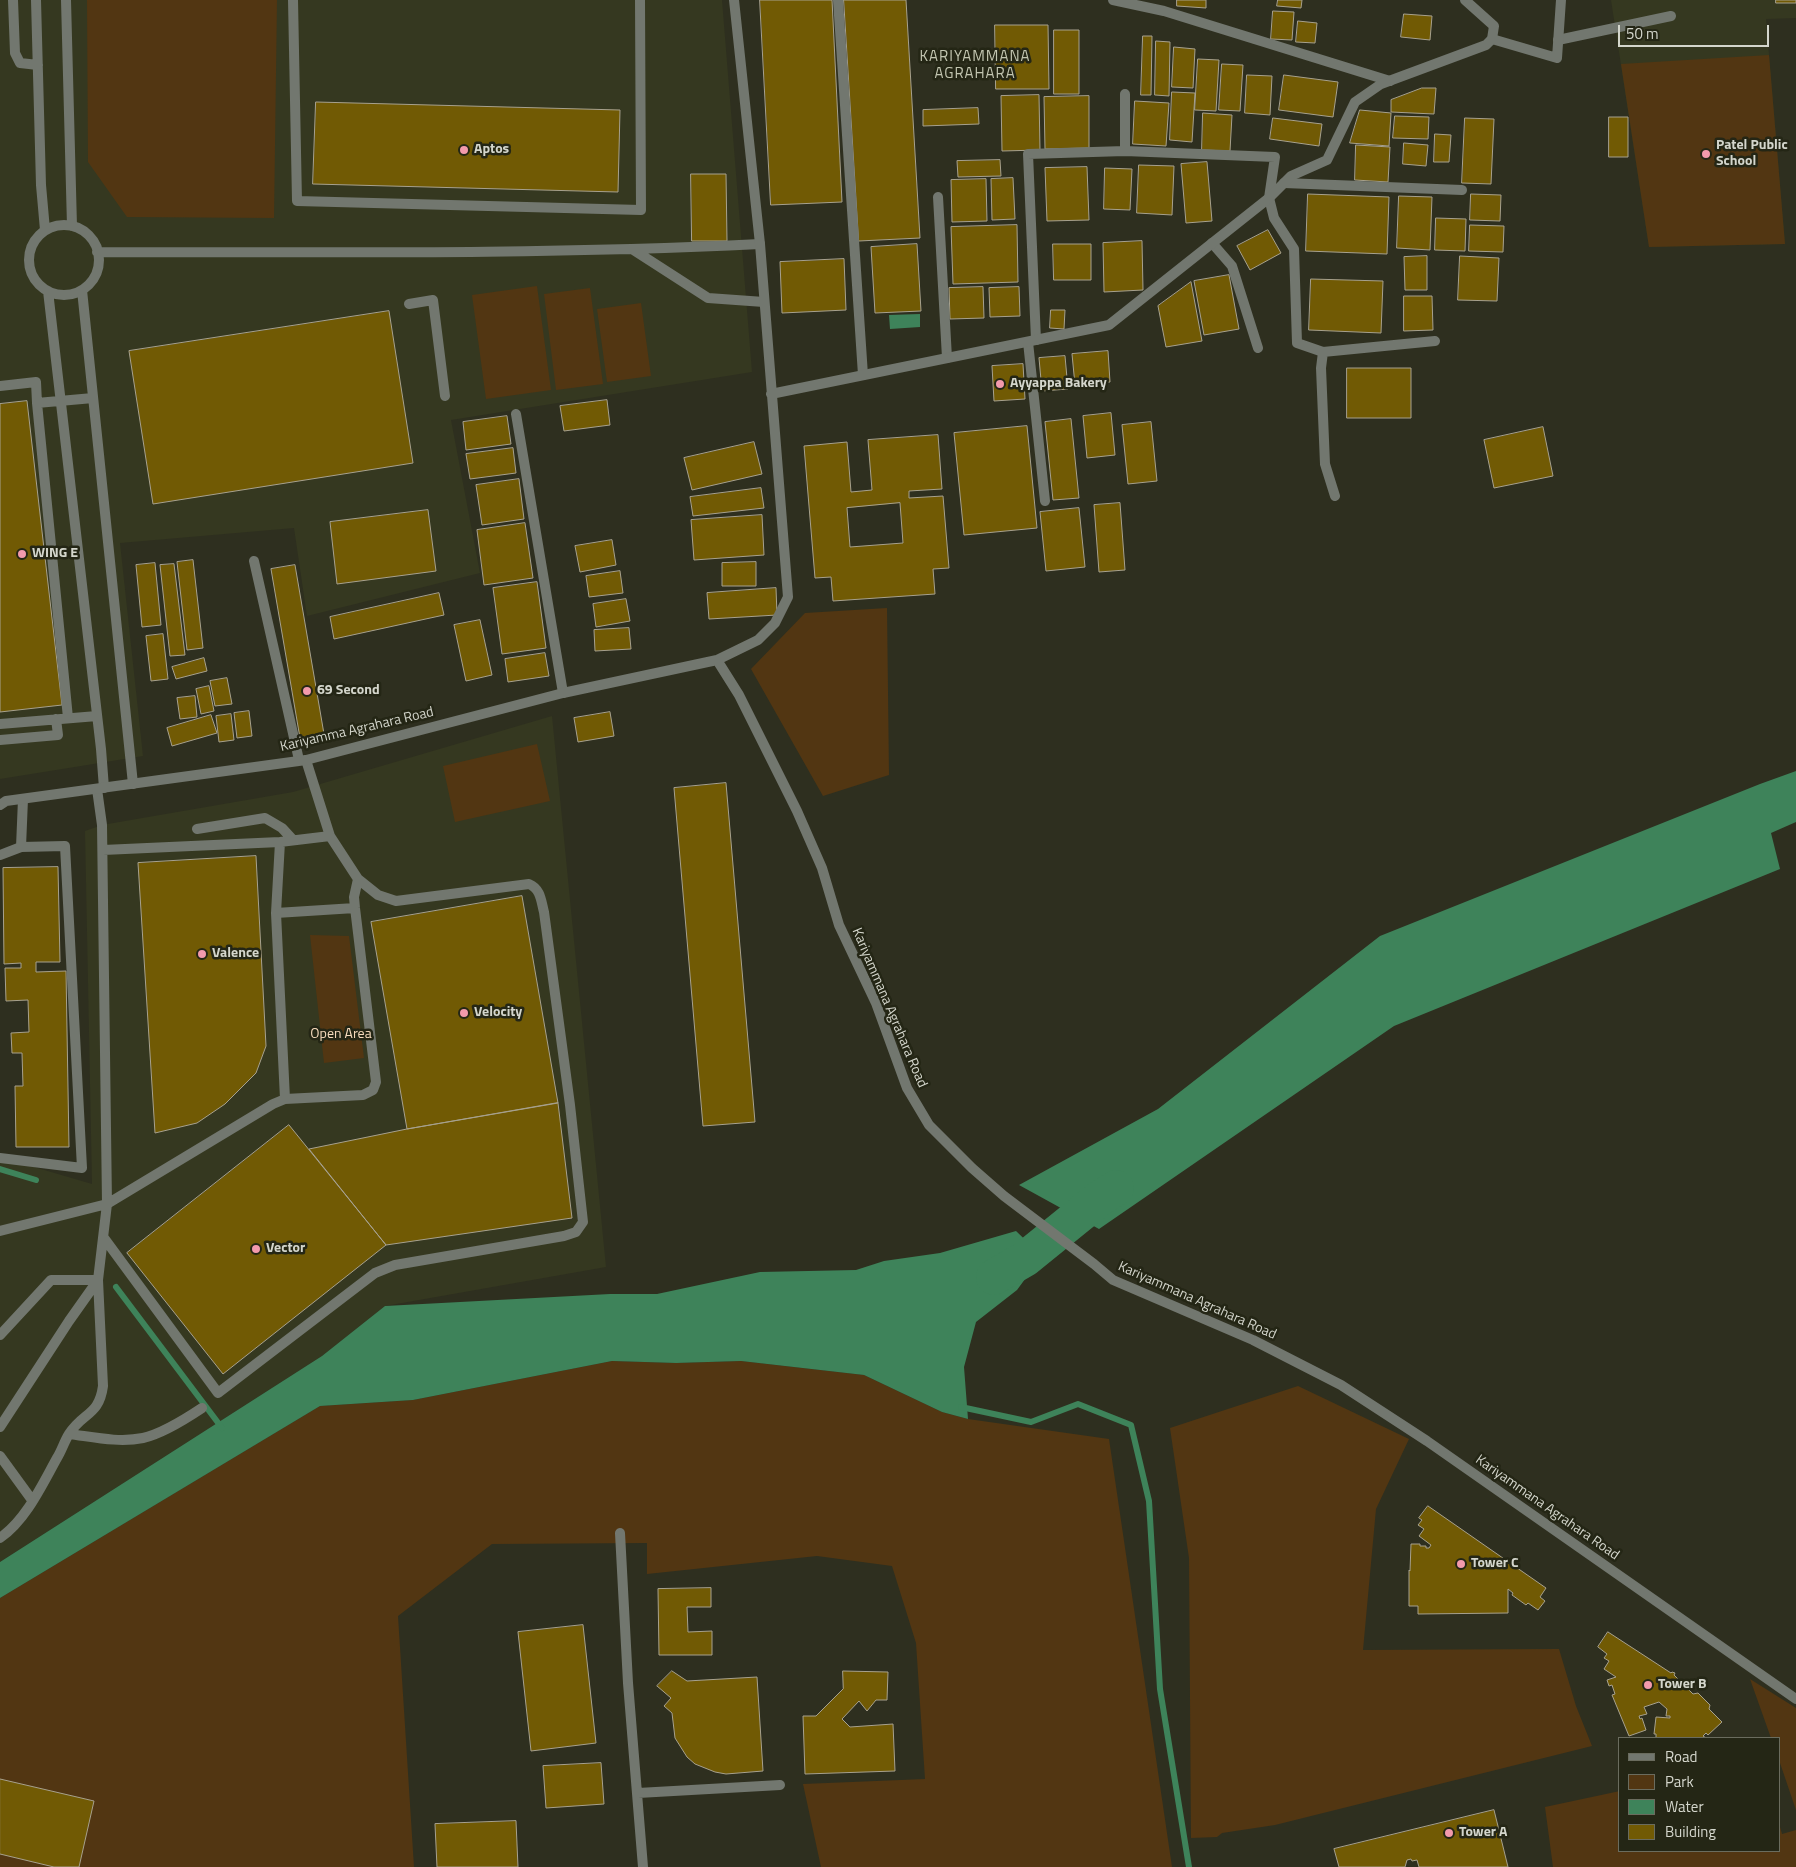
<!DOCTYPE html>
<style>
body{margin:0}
#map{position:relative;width:1796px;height:1867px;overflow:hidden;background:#2e2f1f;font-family:"Titillium Web",sans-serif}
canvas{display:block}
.legend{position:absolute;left:1618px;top:1737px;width:162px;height:115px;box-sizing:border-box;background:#242615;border:1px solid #6a6c5e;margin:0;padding:6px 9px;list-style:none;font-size:15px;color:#d4d6cc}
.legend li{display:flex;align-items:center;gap:10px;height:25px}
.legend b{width:25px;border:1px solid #6a6c5e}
.scale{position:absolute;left:1618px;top:25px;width:151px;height:22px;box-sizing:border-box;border:2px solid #d4d6cc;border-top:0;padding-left:6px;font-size:15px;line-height:18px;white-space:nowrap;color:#d4d6cc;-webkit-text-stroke:4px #242615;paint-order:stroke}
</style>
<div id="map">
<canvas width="1796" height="1867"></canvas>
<ul class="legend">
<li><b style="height:6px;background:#72776f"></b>Road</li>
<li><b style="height:14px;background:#523612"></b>Park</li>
<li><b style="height:14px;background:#3e835a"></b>Water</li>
<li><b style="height:14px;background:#715a04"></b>Building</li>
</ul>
<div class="scale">50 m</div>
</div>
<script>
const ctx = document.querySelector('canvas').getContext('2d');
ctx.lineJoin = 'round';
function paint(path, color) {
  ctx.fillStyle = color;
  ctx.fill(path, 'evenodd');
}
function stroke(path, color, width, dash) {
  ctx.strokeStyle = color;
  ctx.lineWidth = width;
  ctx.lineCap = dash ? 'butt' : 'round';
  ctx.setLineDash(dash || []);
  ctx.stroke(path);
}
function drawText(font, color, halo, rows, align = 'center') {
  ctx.font = font + ' "Titillium Web",sans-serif';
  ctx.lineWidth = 5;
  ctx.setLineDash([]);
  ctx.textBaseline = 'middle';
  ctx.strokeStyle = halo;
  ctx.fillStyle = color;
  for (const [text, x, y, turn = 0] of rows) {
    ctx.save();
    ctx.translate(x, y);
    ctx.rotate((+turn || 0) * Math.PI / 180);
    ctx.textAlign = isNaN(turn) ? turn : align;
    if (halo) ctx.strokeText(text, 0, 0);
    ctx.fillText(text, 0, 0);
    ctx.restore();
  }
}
paint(new Path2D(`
 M 0,0 L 722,0 L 752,372 L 451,420 L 480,573 L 307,616 L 294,528 L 120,543 L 143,756 L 0,779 Z
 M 1611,0 L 1796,0 L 1796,18 L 1766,19 L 1785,244 L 1649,247 Z
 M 552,716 L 606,1267 L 385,1306 L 322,1356 L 0,1562 L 0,1157 L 92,1184 L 85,831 L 102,825 L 293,792 Z`), '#353820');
paint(new Path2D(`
 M 87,0 L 277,0 L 274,218 L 127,217 L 88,162 Z
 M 1769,55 L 1785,244 L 1649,247 L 1621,64 Z
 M 537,286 L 551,390 L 486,399 L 472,295 Z
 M 590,288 L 603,384 L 556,390 L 544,294 Z
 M 641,303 L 651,376 L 607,382 L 597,309 Z
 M 887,608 L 889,775 L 823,796 L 751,669 L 805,613 Z
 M 537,744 L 550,801 L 455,822 L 443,766 Z
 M 310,935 L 349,936 L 364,1058 L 324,1063 Z
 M 612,1361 L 676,1363 L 741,1361 L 864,1375 L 942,1412 L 968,1419 L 1109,1439 L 1172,1867 L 821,1867 L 803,1784 L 925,1779 L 916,1643 L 892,1566 L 817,1556 L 647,1574 L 647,1543 L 492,1544 L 398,1616 L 414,1867 L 0,1867 L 0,1598 L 320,1406 L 413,1400 Z
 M 1298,1386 L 1409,1439 L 1376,1509 L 1363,1650 L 1559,1649 L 1576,1706 L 1592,1746 L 1275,1825 L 1222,1833 L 1217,1837 L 1191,1838 L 1189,1558 L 1170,1428 Z
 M 1750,1679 L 1796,1708 L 1796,1810 L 1780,1763 L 1780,1738 L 1771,1738 Z
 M 1620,1791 L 1620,1851 L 1780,1851 L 1780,1827 L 1782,1834 L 1796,1830 L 1796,1867 L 1553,1867 L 1545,1807 Z`), '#523612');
paint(new Path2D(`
 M 920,314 L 920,327 L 890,329 L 889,315 Z
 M 1796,771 L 1796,822 L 1771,833 L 1780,869 L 1394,1026 L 1099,1229 L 1019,1185 L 1158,1109 L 1380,936 L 1760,784 Z
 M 1016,1231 L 1042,1256 L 1017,1290 L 976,1322 L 964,1367 L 968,1419 L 942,1412 L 864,1375 L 741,1361 L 676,1363 L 612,1361 L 413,1400 L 320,1406 L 0,1598 L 0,1562 L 322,1356 L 385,1306 L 610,1294 L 657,1294 L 760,1272 L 856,1270 L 884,1261 L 940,1253 Z`), '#3e835a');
stroke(new Path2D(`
 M 0,1169 L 36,1180
 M 116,1287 L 222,1428
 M 961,1407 L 1031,1422 L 1078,1404 L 1131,1425 L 1149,1501 L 1160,1689 L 1189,1867`), '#3e835a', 6);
stroke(new Path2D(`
 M 994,1277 L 1025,1259 L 1099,1199 L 1116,1188`), '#3e835a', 36);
const building = new Path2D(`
 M 760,0 L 832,0 L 842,202 L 771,205 Z
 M 844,0 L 906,0 L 920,238 L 859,241 Z
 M 1177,0 L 1206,0 L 1206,8 L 1177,6 Z
 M 1278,0 L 1302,0 L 1301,8 L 1277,6 Z
 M 1776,0 L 1796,0 L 1796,3 L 1776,3 Z
 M 1273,11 L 1294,12 L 1292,40 L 1271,39 Z
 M 1404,14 L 1432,16 L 1430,40 L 1401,37 Z
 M 1298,21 L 1317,23 L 1315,43 L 1296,42 Z
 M 995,25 L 1048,25 L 1049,89 L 996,89 Z
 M 1054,30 L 1079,30 L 1079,94 L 1054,94 Z
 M 1143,36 L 1152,36 L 1151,95 L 1141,95 Z
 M 1156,41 L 1170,42 L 1169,96 L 1155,95 Z
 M 1174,47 L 1195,49 L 1193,88 L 1172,87 Z
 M 1198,59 L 1219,60 L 1216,111 L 1195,110 Z
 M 1222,64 L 1243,65 L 1240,111 L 1219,110 Z
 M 1247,75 L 1272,76 L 1270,115 L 1245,113 Z
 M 1284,75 L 1338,82 L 1333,117 L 1279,110 Z
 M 1422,88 L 1436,88 L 1434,114 L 1391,112 L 1391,100 Z
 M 1172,92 L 1195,93 L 1192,142 L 1170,140 Z
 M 1039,95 L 1040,150 L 1002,151 L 1001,96 Z
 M 1089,96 L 1089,148 L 1045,149 L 1044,97 Z
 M 1135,101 L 1169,103 L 1166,146 L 1133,144 Z
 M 316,102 L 620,110 L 618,192 L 313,184 Z
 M 978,108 L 979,124 L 923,126 L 923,110 Z
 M 1360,110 L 1391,113 L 1389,146 L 1350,143 Z
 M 1203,113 L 1232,115 L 1230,151 L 1202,150 Z
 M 1395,116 L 1429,117 L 1428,139 L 1393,138 Z
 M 1609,117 L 1628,117 L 1628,157 L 1609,157 Z
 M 1273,118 L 1322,124 L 1319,146 L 1270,139 Z
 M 1465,118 L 1494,119 L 1491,184 L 1462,183 Z
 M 1435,134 L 1451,135 L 1449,162 L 1434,162 Z
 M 1404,143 L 1428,145 L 1426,166 L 1403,164 Z
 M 1356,145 L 1390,147 L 1388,182 L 1355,180 Z
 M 1000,160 L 1001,176 L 958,177 L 957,161 Z
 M 1207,162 L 1212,221 L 1186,223 L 1181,164 Z
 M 1139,165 L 1174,166 L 1172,215 L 1137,213 Z
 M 1087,167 L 1089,220 L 1047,221 L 1045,168 Z
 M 1105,168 L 1132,169 L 1130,210 L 1104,209 Z
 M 691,174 L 726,174 L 727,241 L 692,241 Z
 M 1013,178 L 1015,219 L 992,220 L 991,179 Z
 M 986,179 L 987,221 L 952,222 L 951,180 Z
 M 1308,194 L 1389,197 L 1387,254 L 1306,251 Z
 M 1471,194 L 1501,195 L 1500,221 L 1470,220 Z
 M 1399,196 L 1432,197 L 1430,250 L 1397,248 Z
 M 1436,218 L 1466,219 L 1465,251 L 1435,250 Z
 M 1017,225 L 1018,282 L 953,284 L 951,227 Z
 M 1470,225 L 1504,226 L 1503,252 L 1469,251 Z
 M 1268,230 L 1281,253 L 1250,270 L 1237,246 Z
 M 1142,241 L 1143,290 L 1104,292 L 1103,243 Z
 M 917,244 L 921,311 L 875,313 L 871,247 Z
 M 1053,244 L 1091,244 L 1091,280 L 1054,280 Z
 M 1427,256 L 1427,290 L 1405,290 L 1404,257 Z
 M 1460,256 L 1499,258 L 1497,301 L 1458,300 Z
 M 844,259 L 846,310 L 782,313 L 780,262 Z
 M 1229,275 L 1239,329 L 1204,335 L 1194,281 Z
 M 1311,279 L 1383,281 L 1381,333 L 1309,330 Z
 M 1191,282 L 1202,341 L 1166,347 L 1158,306 Z
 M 983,287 L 984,318 L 950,319 L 949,288 Z
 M 1019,287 L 1020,316 L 990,317 L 989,288 Z
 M 1404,296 L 1432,296 L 1433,330 L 1404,331 Z
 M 1051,310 L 1065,310 L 1064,329 L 1050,328 Z
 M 389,311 L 413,463 L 153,504 L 129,351 Z
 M 1108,351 L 1110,382 L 1075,385 L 1072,354 Z
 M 1065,356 L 1068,389 L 1042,391 L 1039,358 Z
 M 1023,364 L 1025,399 L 994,401 L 992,366 Z
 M 1347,368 L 1411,368 L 1411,418 L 1347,418 Z
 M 607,400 L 610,425 L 564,431 L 560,406 Z
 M 27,401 L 62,705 L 0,712 L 0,404 Z
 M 1111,413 L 1115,455 L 1087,458 L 1083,416 Z
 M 507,416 L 511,444 L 466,450 L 463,422 Z
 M 1071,419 L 1079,498 L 1053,500 L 1045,422 Z
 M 1151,422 L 1157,481 L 1128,484 L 1122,425 Z
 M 1027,426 L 1037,528 L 964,535 L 954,433 Z
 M 1543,427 L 1553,476 L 1494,488 L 1484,440 Z
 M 938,435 L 942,489 L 909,491 L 909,498 L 943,496 L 949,568 L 933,569 L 935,594 L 833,601 L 831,577 L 815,578 L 804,446 L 847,442 L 851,492 L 872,490 L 868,440 ZM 900,503 L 903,543 L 850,547 L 847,508 Z
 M 754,442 L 762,474 L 692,490 L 684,458 Z
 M 513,448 L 516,473 L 470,479 L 466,454 Z
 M 519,479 L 524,519 L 482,525 L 476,485 Z
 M 761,488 L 764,508 L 693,516 L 690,497 Z
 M 1120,503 L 1125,570 L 1099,572 L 1094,505 Z
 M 1079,508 L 1085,567 L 1046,571 L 1040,512 Z
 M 428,510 L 436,571 L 337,584 L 330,522 Z
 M 762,515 L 764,555 L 694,560 L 691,520 Z
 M 525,523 L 533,578 L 484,585 L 477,530 Z
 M 612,540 L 616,565 L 580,572 L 575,546 Z
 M 193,560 L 203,648 L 187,650 L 177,562 Z
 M 756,562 L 756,586 L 722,586 L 722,563 Z
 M 155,563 L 161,625 L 142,627 L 136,565 Z
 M 174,564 L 185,655 L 170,656 L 160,565 Z
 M 295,565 L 324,734 L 300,738 L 271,569 Z
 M 620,571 L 623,593 L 589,597 L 586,576 Z
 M 537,582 L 546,648 L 502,654 L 493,588 Z
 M 776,588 L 777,615 L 709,619 L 707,593 Z
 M 439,593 L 444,615 L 334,639 L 330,617 Z
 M 626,599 L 630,621 L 596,627 L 593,604 Z
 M 480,620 L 492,675 L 466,681 L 454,625 Z
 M 629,628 L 631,649 L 595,651 L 594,630 Z
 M 163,634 L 168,679 L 151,681 L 146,636 Z
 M 545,653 L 549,676 L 508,682 L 505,659 Z
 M 204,658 L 207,671 L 176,679 L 172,667 Z
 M 227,678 L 232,704 L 215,706 L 210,681 Z
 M 209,686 L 214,711 L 201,714 L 196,689 Z
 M 195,696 L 197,717 L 180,719 L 177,698 Z
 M 249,711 L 252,736 L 237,738 L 234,713 Z
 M 610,712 L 614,736 L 578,742 L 574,718 Z
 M 231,714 L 234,740 L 219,742 L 216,716 Z
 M 211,715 L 217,733 L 172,746 L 167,728 Z
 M 726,783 L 755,1122 L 703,1126 L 674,788 Z
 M 256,856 L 266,1046 L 256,1073 L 225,1104 L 197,1123 L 155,1133 L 138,863 Z
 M 58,867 L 60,962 L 36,962 L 36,972 L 66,971 L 69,1147 L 16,1147 L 15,1086 L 23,1086 L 22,1053 L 12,1053 L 11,1033 L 29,1032 L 28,1000 L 6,1001 L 5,968 L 21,968 L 21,963 L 4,964 L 3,868 Z
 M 522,896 L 558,1103 L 407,1129 L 371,922 Z
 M 558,1103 L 572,1218 L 386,1245 L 309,1149 L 407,1129 Z
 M 289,1125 L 386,1245 L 223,1374 L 127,1253 Z
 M 1428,1506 L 1546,1588 L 1540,1597 L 1545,1601 L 1538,1610 L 1528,1603 L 1526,1605 L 1512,1595 L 1513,1593 L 1508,1589 L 1508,1613 L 1418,1614 L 1418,1606 L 1409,1606 L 1409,1570 L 1410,1571 L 1411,1544 L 1420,1544 L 1420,1546 L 1426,1546 L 1426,1548 L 1429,1548 L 1431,1545 L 1419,1536 L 1424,1529 L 1418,1525 L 1422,1520 L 1419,1518 Z
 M 711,1588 L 711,1607 L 687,1607 L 688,1632 L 712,1631 L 712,1655 L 659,1655 L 658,1589 Z
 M 583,1625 L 596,1743 L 531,1751 L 518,1632 Z
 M 1608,1632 L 1671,1673 L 1672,1672 L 1675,1673 L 1674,1675 L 1693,1694 L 1698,1693 L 1710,1705 L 1709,1709 L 1722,1722 L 1708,1735 L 1706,1733 L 1703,1736 L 1706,1738 L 1656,1738 L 1656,1734 L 1654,1734 L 1656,1717 L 1670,1718 L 1670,1716 L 1666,1716 L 1667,1709 L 1659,1702 L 1644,1707 L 1647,1714 L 1639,1716 L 1640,1719 L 1642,1718 L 1646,1730 L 1629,1736 L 1612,1695 L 1615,1694 L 1612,1685 L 1609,1686 L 1607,1680 L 1616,1677 L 1604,1669 L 1609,1661 L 1604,1658 L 1607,1654 L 1598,1647 Z
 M 672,1671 L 687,1681 L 757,1677 L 763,1771 L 726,1774 L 715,1772 L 695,1764 L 687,1757 L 675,1738 L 672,1713 L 664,1706 L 671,1698 L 657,1686 Z
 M 843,1671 L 888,1672 L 887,1700 L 876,1700 L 867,1711 L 859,1701 L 842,1719 L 850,1727 L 893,1724 L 895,1771 L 805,1774 L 803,1716 L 816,1716 L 843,1689 Z
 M 601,1763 L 604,1804 L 546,1808 L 543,1766 Z
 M 0,1779 L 94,1801 L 79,1867 L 54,1867 L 0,1854 Z
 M 1494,1810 L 1508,1867 L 1419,1867 L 1417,1860 L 1412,1861 L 1411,1859 L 1407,1860 L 1405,1867 L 1339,1867 L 1334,1849 Z
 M 516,1821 L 518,1867 L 437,1867 L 435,1824 Z`);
paint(building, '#715a04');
stroke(building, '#a7a18e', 1);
stroke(new Path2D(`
 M 13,0 L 15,53 L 20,63 L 38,65
 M 36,0 L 41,185 L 45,230
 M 66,0 L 72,226
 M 293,0 L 297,201 L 641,210 L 640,0
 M 838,0 L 863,375
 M 1558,40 L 1671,16
 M29 260a35 35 0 1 1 70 0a35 35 0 1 1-70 0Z
 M 632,249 L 708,298 L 764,302
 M 97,252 C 318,252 539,255 760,244
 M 82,290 L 133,784
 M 48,291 L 101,749 L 104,788
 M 409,304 L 433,300 L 445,396
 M 0,386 L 36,382 L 37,403
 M 254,561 L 299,760
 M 68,718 L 37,403 L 93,398
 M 0,724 L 97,716
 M 0,740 L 58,735 L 56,719
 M 197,829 L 265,818 L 282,828 L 293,840
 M 280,842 L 276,913 L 285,1099
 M 103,850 L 280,842 L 330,836
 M 276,913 L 355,908
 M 0,1231 L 107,1204 L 273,1104 L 285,1099 L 363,1095 L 373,1090 L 376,1082 L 355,908 L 354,897 L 358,879
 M 104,1238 L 218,1393 L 375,1273 L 395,1265 L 564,1236 L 576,1232 L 583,1222 L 570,1105 L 544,912 C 541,901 541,889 529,884 L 396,901 L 378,895 L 358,879 L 330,836 L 306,760
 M 0,1335 L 51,1280 L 98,1280
 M 0,1427 L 69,1321 L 98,1280
 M 69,1434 C 93,1437 119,1443 143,1438 C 161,1434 187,1418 202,1408
 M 0,1456 L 32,1500
 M 0,1538 C 26,1520 42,1485 57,1458 C 62,1450 64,1442 69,1434 C 83,1412 99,1416 103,1386 L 98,1280 L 107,1204 L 102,825 L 97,789`), '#72776f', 10);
stroke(new Path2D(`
 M 1113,0 L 1164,11 L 1390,81
 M 1492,39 L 1557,58 L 1561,0
 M 1125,151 L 1125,94
 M 1284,183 L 1462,190
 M 938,197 L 947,358
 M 1212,243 L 1232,266 L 1258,348
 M 1036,340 L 1028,154 L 1125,151 L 1275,157 L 1269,198 L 1274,218 L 1294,249 L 1297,343 L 1323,352 L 1435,341
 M 1028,342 L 1045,501
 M 1323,352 L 1321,368 L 1325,464 L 1335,496
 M 516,414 L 563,693
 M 21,847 L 23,799
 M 0,855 L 21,847 L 65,846 L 82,1168 L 0,1158
 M 620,1533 L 628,1683 L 643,1867
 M 638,1793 L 780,1785`), '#72776f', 10);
stroke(new Path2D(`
 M 771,394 L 1109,325 L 1269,198 L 1291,176 L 1327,160 L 1355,102 L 1381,84 L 1486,45 L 1492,39 L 1494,26 L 1465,0
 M 717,660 L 739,695 L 797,811 L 822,868 L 839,925 L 876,1003 L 907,1088 L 929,1125 L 972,1168 L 1004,1196 L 1094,1264 L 1113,1280 L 1253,1340 L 1341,1385 L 1427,1441 L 1796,1699
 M 0,805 L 6,801 L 306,760 L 563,693 L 717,660 L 758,640 L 775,623 L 788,597 L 760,244 L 734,0`), '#72776f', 10);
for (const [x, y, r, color] of [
 [464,150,5,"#f39aac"],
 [1706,154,5,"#f39aac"],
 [1000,384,5,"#f39aac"],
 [22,554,5,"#f39aac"],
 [307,691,5,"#f39aac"],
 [202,954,5,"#f39aac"],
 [464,1013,5,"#f39aac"],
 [256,1249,5,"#f39aac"],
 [1461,1564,5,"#f39aac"],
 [1648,1685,5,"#f39aac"],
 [1449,1833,5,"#f39aac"]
]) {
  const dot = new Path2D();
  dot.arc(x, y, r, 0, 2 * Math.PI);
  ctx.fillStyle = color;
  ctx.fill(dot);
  stroke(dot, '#242615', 2);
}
drawText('bold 14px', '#d4d6cc', '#242615', [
 ["Patel Public",1716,146],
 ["School",1716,162],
 ["Aptos",474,150],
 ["Ayyappa Bakery",1010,384],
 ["WING E",32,554],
 ["69 Second",317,691],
 ["Valence",212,954],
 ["Velocity",474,1013],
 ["Vector",266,1249],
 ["Tower C",1471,1564],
 ["Tower B",1658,1685],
 ["Tower A",1459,1833]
], 'left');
drawText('14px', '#d4d6cc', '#242615', [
 ["Kariyamma Agrahara Road",357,730,-13],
 ["Kariyammana Agrahara Road",889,1008,67],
 ["Kariyammana Agrahara Road",1197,1301,24],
 ["Kariyammana Agrahara Road",1547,1508,35]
]);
drawText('14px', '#f6dbbd', '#242615', [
 ["Open Area",341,1035]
]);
ctx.letterSpacing = '1px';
drawText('15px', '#c2c5b0', '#242615', [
 ["KARIYAMMANA",975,57],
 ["AGRAHARA",975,74]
]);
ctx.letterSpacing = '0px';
</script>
